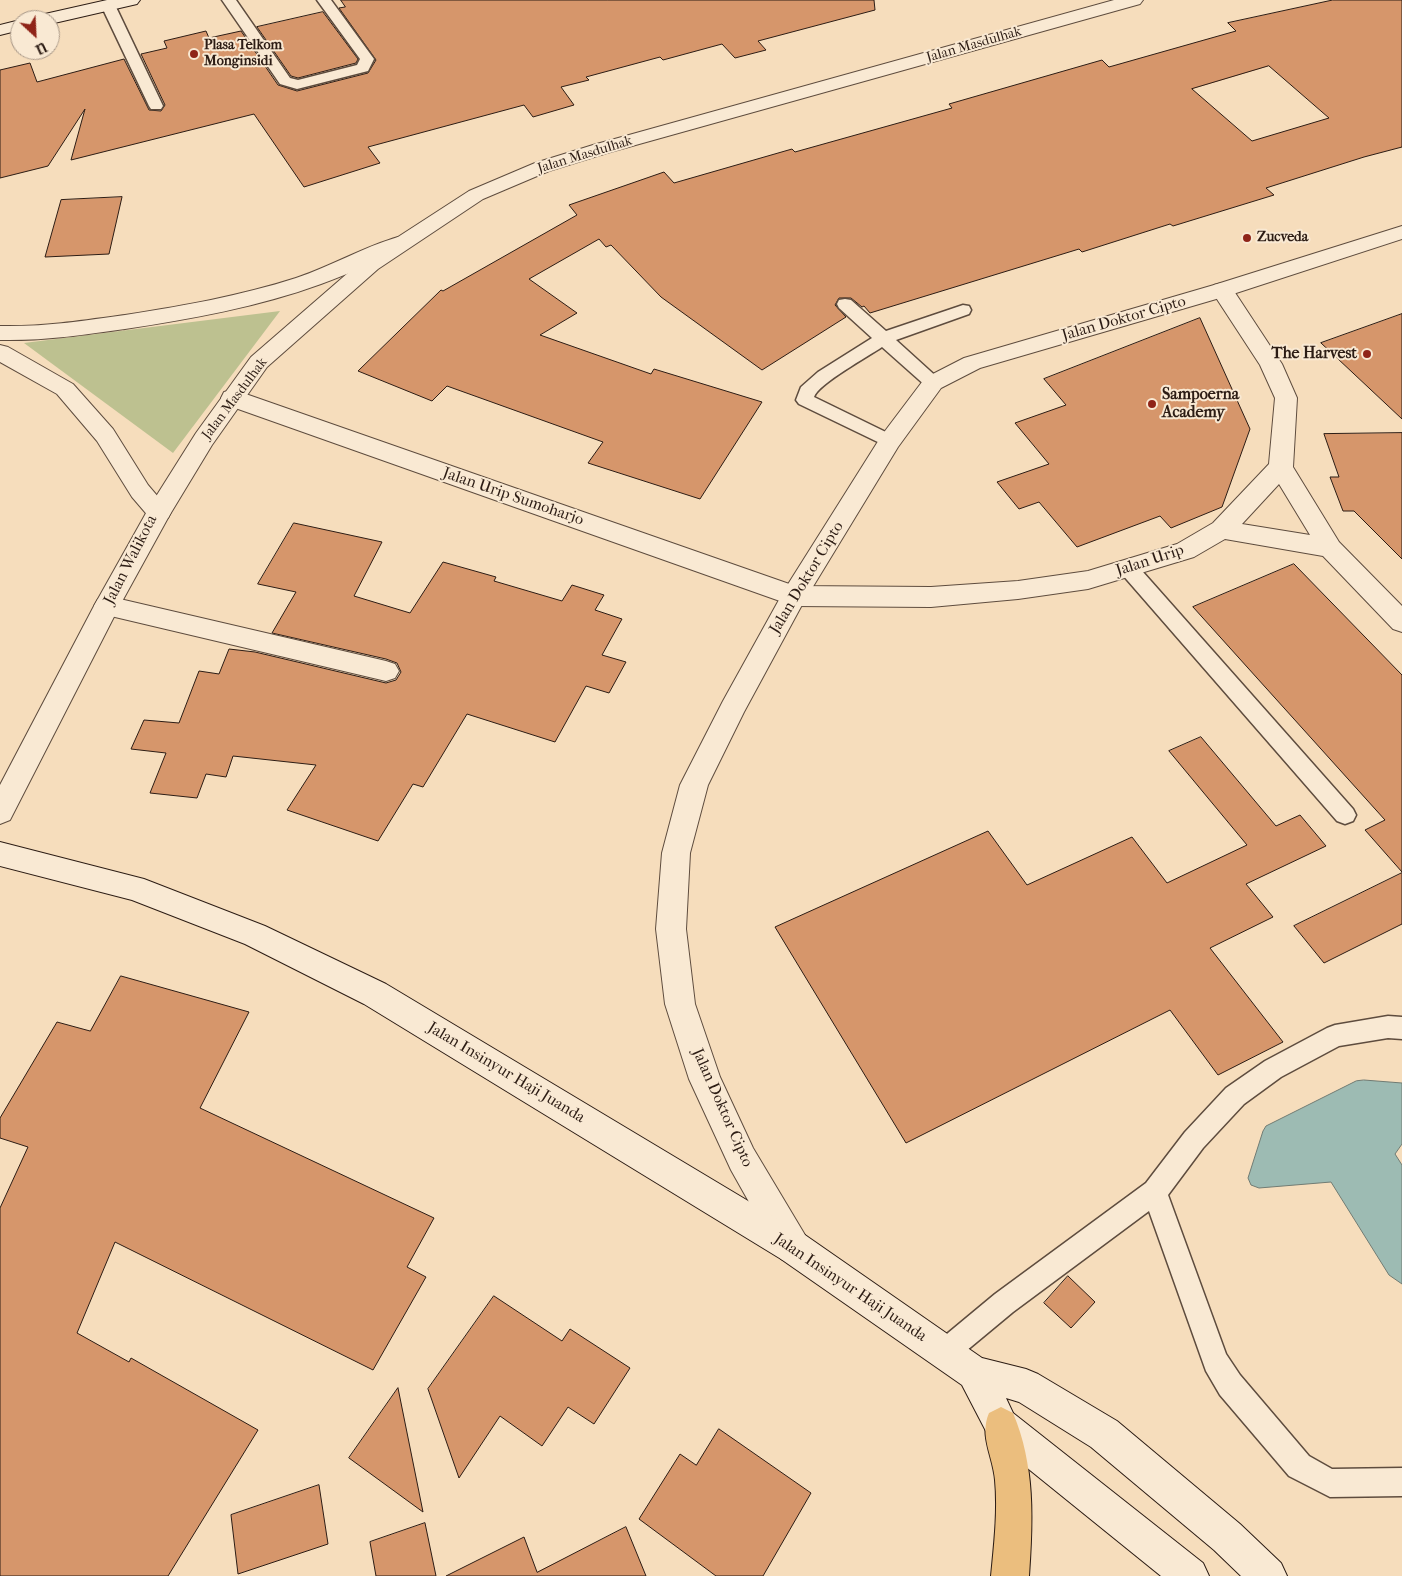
<!DOCTYPE html>
<style>
body{margin:0}
#map{position:relative;width:1402px;height:1576px;overflow:hidden;background:#f6ddbc;font-family:"IM FELL French Canon",serif}
canvas{display:block}
.north{position:absolute;left:10px;top:10px;width:50px;height:50px;box-sizing:border-box;background:#f9e9d3;border:1px solid #a79787;border-radius:50%;rotate:155deg;font-size:14px;font-weight:700;line-height:20px;text-align:center;color:#2c1c14}
.north::after{content:'';display:block;margin:auto;width:18px;height:22px;background:#8f2418;clip-path:polygon(50% 0,100% 100%,50% 72%,0 100%)}
</style>
<div id="map">
<canvas width="1402" height="1576"></canvas>
<div class="north">U</div>
</div>
<script>
const ctx = document.querySelector('canvas').getContext('2d');
ctx.lineJoin = 'round';
function paint(path, color) {
  ctx.fillStyle = color;
  ctx.fill(path, 'evenodd');
}
function stroke(path, color, width, dash) {
  ctx.strokeStyle = color;
  ctx.lineWidth = width;
  ctx.lineCap = dash ? 'butt' : 'round';
  ctx.setLineDash(dash || []);
  ctx.stroke(path);
}
function drawText(font, color, halo, rows, align = 'center') {
  ctx.font = font + ' "IM FELL French Canon",serif';
  ctx.lineWidth = 4;
  ctx.setLineDash([]);
  ctx.textBaseline = 'middle';
  ctx.strokeStyle = halo;
  ctx.fillStyle = color;
  for (const [text, x, y, turn = 0] of rows) {
    ctx.save();
    ctx.translate(x, y);
    ctx.rotate((+turn || 0) * Math.PI / 180);
    ctx.textAlign = isNaN(turn) ? turn : align;
    if (halo) ctx.strokeText(text, 0, 0);
    ctx.fillText(text, 0, 0);
    ctx.restore();
  }
}
paint(new Path2D(`
 M 280,311 L 173,453 L 24,343 Z`), '#bdc190');
const water = new Path2D(`
 M 1364,1080 L 1402,1083 L 1402,1144 L 1395,1154 L 1402,1165 L 1402,1284 L 1389,1275 L 1331,1182 L 1259,1188 L 1251,1185 L 1248,1178 L 1263,1131 L 1266,1126 L 1356,1081 Z`);
paint(water, '#9dbbb3');
stroke(water, '#707b73', 1);
const building = new Path2D(`
 M 341,0 L 874,0 L 875,10 L 758,41 L 766,50 L 735,58 L 722,44 L 663,60 L 660,57 L 586,77 L 589,80 L 561,87 L 574,105 L 533,117 L 524,105 L 368,147 L 380,163 L 304,187 L 254,114 L 71,160 L 85,109 L 48,166 L 0,178 L 0,70 L 30,63 L 37,82 L 124,59 L 149,110 L 161,111 L 165,105 L 141,54 L 167,48 L 164,41 L 206,31 L 209,38 L 241,31 L 278,85 L 297,91 L 368,73 L 376,60 L 339,8 L 345,7 Z
 M 1333,0 L 1402,0 L 1402,147 L 1364,157 L 1266,188 L 1274,195 L 1173,226 L 1170,224 L 1082,252 L 1079,249 L 870,313 L 864,306 L 862,307 L 851,298 L 839,298 L 835,305 L 846,317 L 762,370 L 661,297 L 611,245 L 606,247 L 599,239 L 529,279 L 577,313 L 540,335 L 651,374 L 654,369 L 762,402 L 700,499 L 588,463 L 603,442 L 447,386 L 432,401 L 358,371 L 441,290 L 443,291 L 577,215 L 569,205 L 664,172 L 674,183 L 792,149 L 795,152 L 952,108 L 949,104 L 1102,60 L 1109,67 L 1236,31 L 1228,23 ZM 1269,66 L 1329,118 L 1252,141 L 1192,89 Z
 M 323,12 L 358,59 L 356,63 L 298,78 L 291,76 L 257,27 Z
 M 122,197 L 109,254 L 45,257 L 61,200 Z
 M 1402,314 L 1402,419 L 1321,343 Z
 M 1200,318 L 1250,429 L 1222,507 L 1171,528 L 1160,516 L 1077,547 L 1039,502 L 1019,509 L 997,482 L 1049,464 L 1015,423 L 1066,405 L 1044,379 Z
 M 1402,433 L 1402,559 L 1354,511 L 1343,511 L 1330,477 L 1339,477 L 1324,434 Z
 M 294,523 L 382,542 L 354,596 L 410,613 L 443,562 L 496,577 L 494,581 L 562,601 L 572,585 L 604,595 L 595,610 L 622,619 L 602,655 L 626,662 L 609,693 L 586,686 L 555,742 L 467,714 L 423,787 L 413,784 L 378,841 L 287,810 L 316,765 L 233,756 L 226,777 L 206,774 L 197,798 L 150,793 L 166,753 L 131,749 L 144,720 L 179,723 L 199,671 L 219,674 L 229,649 L 255,652 L 386,683 L 396,680 L 401,672 L 397,663 L 386,659 L 272,633 L 296,592 L 258,584 Z
 M 1294,564 L 1402,675 L 1402,872 L 1365,830 L 1385,820 L 1193,607 Z
 M 1201,737 L 1276,826 L 1300,815 L 1326,846 L 1246,884 L 1273,917 L 1210,948 L 1283,1042 L 1218,1075 L 1170,1010 L 906,1143 L 775,927 L 988,831 L 1027,885 L 1132,837 L 1167,883 L 1247,845 L 1169,751 Z
 M 1402,873 L 1402,924 L 1324,963 L 1294,926 Z
 M 121,976 L 249,1012 L 200,1108 L 434,1218 L 407,1267 L 426,1277 L 373,1370 L 115,1242 L 77,1333 L 129,1362 L 131,1358 L 258,1430 L 168,1576 L 0,1576 L 0,1208 L 28,1147 L 0,1138 L 0,1118 L 57,1022 L 90,1031 Z
 M 1068,1276 L 1095,1302 L 1071,1328 L 1044,1303 Z
 M 494,1296 L 562,1341 L 570,1329 L 630,1368 L 594,1424 L 568,1407 L 542,1446 L 500,1416 L 459,1478 L 428,1389 Z
 M 398,1388 L 423,1512 L 349,1458 Z
 M 719,1429 L 811,1493 L 763,1576 L 716,1576 L 639,1519 L 680,1454 L 696,1465 Z
 M 319,1485 L 328,1544 L 238,1574 L 231,1515 Z
 M 425,1523 L 436,1576 L 376,1576 L 370,1542 Z
 M 626,1527 L 646,1576 L 446,1576 L 524,1537 L 537,1572 Z`);
paint(building, '#d6966b');
stroke(building, '#2c1c14', 1);
const service = new Path2D(`
 M 222,0 L 236,0 L 290,78 L 298,80 L 357,65 L 360,59 L 317,0 L 331,0 L 374,59 L 368,71 L 297,89 L 280,84 Z
 M 108,1 L 115,5 L 163,106 L 161,109 L 151,109 L 149,106 L 101,5 Z
 M 845,299 L 851,300 L 886,331 L 963,305 L 969,306 L 971,310 L 969,314 L 896,340 L 939,379 L 942,383 L 939,387 L 933,389 L 927,387 L 882,347 C 869,356 818,384 814,397 L 896,437 L 899,441 L 896,445 L 890,447 L 884,445 L 799,404 L 796,400 L 801,387 L 818,372 L 872,338 L 839,308 L 837,304 L 839,300 Z
 M 1128,561 L 1135,563 L 1353,809 L 1356,815 L 1353,821 L 1345,824 L 1337,821 L 1121,573 L 1118,568 L 1121,563 Z
 M 1388,1016 L 1402,1017 L 1402,1039 L 1388,1038 L 1339,1046 L 1281,1077 L 1244,1104 L 1203,1148 L 1168,1195 L 1226,1354 L 1240,1375 L 1309,1456 L 1332,1469 L 1402,1468 L 1402,1496 L 1330,1497 L 1289,1476 L 1220,1395 L 1206,1371 L 1149,1211 L 1013,1312 L 954,1361 L 945,1365 L 936,1361 L 932,1352 L 936,1343 L 995,1294 L 1146,1183 L 1185,1132 L 1226,1088 L 1265,1061 L 1327,1028 L 1335,1025 Z`);
const minor = new Path2D(`
 M 398,237 L 405,239 L 408,244 L 405,249 C 377,260 350,274 321,284 C 258,307 191,319 125,329 C 83,335 42,341 0,340 L 0,326 C 42,327 83,321 125,315 C 182,306 240,296 296,278 C 330,267 363,247 398,237 Z
 M 1222,283 L 1230,285 L 1282,364 L 1297,398 L 1293,467 L 1339,542 L 1402,606 L 1402,632 L 1393,629 L 1323,556 L 1225,539 L 1194,557 L 1088,589 L 1018,599 L 931,607 L 794,606 L 224,404 L 221,398 L 224,392 L 232,390 L 240,392 L 795,586 L 931,587 L 1018,581 L 1088,571 L 1177,544 L 1213,523 L 1269,464 L 1275,398 L 1260,365 L 1211,290 L 1214,285 ZM 1279,484 L 1310,535 L 1242,524 Z
 M 0,345 L 8,347 L 73,384 L 113,429 L 148,485 L 171,512 L 168,518 L 159,521 L 150,518 L 132,497 L 97,441 L 57,394 L 0,362 Z
 M 107,596 L 386,661 L 395,664 L 399,671 L 395,678 L 386,681 L 98,613 L 94,606 L 98,599 Z`);
const tertiary = new Path2D(`
 M 1114,0 L 1143,0 L 1140,4 L 607,153 L 549,171 L 483,199 L 378,269 L 267,367 L 212,445 L 169,516 L 119,607 L 10,820 L 0,824 L 0,785 L 94,606 L 150,506 L 196,433 L 251,357 L 364,259 L 469,191 L 535,163 L 593,145 Z
 M 1402,226 L 1402,239 L 1230,295 L 980,368 L 941,388 L 898,447 L 803,603 L 744,712 L 708,785 L 690,853 L 686,929 L 695,1004 L 720,1077 L 753,1148 L 805,1235 L 810,1247 L 805,1259 L 793,1264 L 781,1259 L 731,1170 L 689,1079 L 665,1004 L 656,929 L 662,853 L 680,785 L 723,701 L 785,589 L 882,435 L 925,378 L 964,358 L 1214,285 Z`);
const secondary = new Path2D(`
 M 107,0 L 140,0 L 137,4 L 50,24 L 50,20 L 33,20 L 36,16 Z
 M 20,20 L 20,30 L 0,35 L 0,25 L 20,20 L 22,20 Z
 M 0,842 L 144,879 L 265,926 L 386,984 L 805,1235 L 982,1358 L 1026,1369 L 1038,1374 L 1117,1421 L 1240,1524 L 1281,1563 L 1287,1576 L 1241,1576 L 1214,1550 L 1091,1447 L 1019,1402 L 1006,1398 L 1013,1413 L 1203,1563 L 1209,1576 L 1161,1576 L 989,1437 L 962,1385 L 781,1259 L 364,1004 L 245,944 L 132,900 L 0,866 Z`);
const primary = new Path2D(`
 M 1001,1407 L 1013,1413 C 1035,1464 1033,1521 1029,1576 L 991,1576 C 994,1545 998,1511 995,1480 C 993,1456 979,1436 989,1413 Z`);
stroke(service, '#5e4c3e', 3);
stroke(minor, '#5e4c3e', 2);
stroke(tertiary, '#5e4c3e', 2);
stroke(secondary, '#2c1c14', 2);
stroke(primary, '#2c1c14', 2);
paint(service, '#f9e9d3');
paint(minor, '#f9e9d3');
paint(tertiary, '#f9e9d3');
paint(secondary, '#f9e9d3');
paint(primary, '#ebbe7e');
for (const [x, y, r, color] of [
 [194,54,5,"#8f2418"],
 [1247,238,5,"#8f2418"],
 [1367,354,5,"#8f2418"],
 [1152,404,5,"#8f2418"]
]) {
  const dot = new Path2D();
  dot.arc(x, y, r, 0, 2 * Math.PI);
  ctx.fillStyle = color;
  ctx.fill(dot);
  stroke(dot, '#f9e9d3', 2);
}
drawText('14px', '#2c1c14', '#f9e9d3', [
 ["Jalan Masdulhak",974,45,-16],
 ["Jalan Masdulhak",585,155,-17],
 ["Jalan Masdulhak",235,399,-53]
]);
drawText('bold 14px', '#2c1c14', '#f9e9d3', [
 ["Plasa Telkom",204,46],
 ["Monginsidi",204,62],
 ["Zucveda",1257,238]
], 'left');
drawText('16px', '#2c1c14', '#f9e9d3', [
 ["Jalan Doktor Cipto",1124,319,-16],
 ["Jalan Urip Sumoharjo",513,497,19],
 ["Jalan Walikota",131,560,-63],
 ["Jalan Urip",1150,561,-18],
 ["Jalan Doktor Cipto",807,578,-59],
 ["Jalan Insinyur Haji Juanda",506,1073,31],
 ["Jalan Doktor Cipto",722,1108,66],
 ["Jalan Insinyur Haji Juanda",850,1288,34]
]);
drawText('bold 16px', '#2c1c14', '#f9e9d3', [
 ["The Harvest",1357,354],
 ["Sampoerna",1162,395,"left"],
 ["Academy",1162,413,"left"]
], 'right');
</script>
